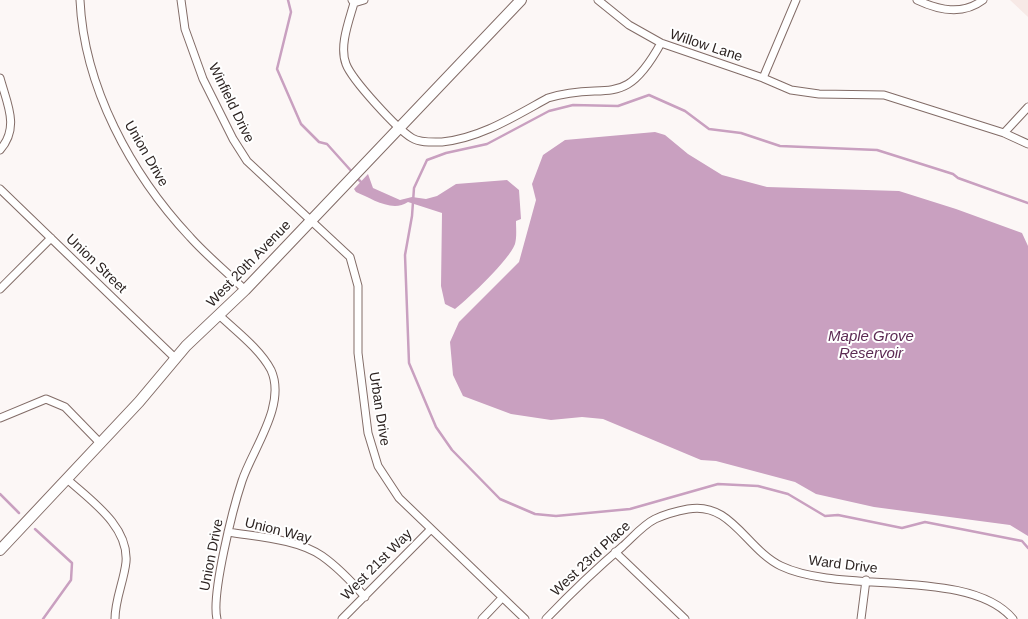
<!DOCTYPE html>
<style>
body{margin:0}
canvas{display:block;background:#fcf7f6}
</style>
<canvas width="1028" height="619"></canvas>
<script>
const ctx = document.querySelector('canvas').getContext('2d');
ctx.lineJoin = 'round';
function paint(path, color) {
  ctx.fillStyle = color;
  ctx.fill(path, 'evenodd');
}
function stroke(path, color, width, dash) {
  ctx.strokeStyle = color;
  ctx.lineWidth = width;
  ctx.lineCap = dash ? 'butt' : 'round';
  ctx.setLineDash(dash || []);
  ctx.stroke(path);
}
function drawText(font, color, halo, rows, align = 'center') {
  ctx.font = font + ' Helvetica,sans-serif';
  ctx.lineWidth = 4;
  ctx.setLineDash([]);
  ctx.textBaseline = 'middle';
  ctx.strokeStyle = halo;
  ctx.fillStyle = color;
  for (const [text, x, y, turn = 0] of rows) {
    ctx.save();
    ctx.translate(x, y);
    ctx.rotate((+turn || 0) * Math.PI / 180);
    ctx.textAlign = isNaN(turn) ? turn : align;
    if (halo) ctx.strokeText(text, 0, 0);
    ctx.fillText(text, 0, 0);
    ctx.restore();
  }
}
paint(new Path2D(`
 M 1010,0 L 1028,0 L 1028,17 Z`), '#f7e9e6');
paint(new Path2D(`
 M 655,132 L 665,135 L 688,154 L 722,175 L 767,187 L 899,191 L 956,209 L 1022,233 L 1028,246 L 1028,536 L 1010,525 L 874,507 L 816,494 L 795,482 L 716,461 L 701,460 L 603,419 L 582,417 L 551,420 L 511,414 L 463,396 L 453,375 L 450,342 L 459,322 L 519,262 L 536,200 L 532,184 L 543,155 L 565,140 Z
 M 368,174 L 373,188 L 400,200 L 412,197 L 426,199 L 437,196 L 456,184 L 507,180 L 519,190 L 521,219 L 516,221 C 516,228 517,237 515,244 C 509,260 470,297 455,309 L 445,304 L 441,286 L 442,213 L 408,202 C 392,213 371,198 356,192 L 354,189 Z`), '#c9a0c0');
stroke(new Path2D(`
 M 288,0 L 291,12 L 277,69 L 301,124 L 319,142 L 327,144 L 353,173
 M 356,177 L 361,182
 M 1028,203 L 958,178 L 953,174 L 877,150 L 780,146 L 741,133 L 709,129 L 685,111 L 649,95 L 618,106 L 573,105 L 549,111 L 487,144 L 446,153 L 427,160 L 414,188 L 412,216 L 405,255 L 409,363 L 436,427 L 452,450 L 500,499 L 535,514 L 556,516 L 630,509 L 718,484 L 758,486 L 788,494 L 825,516 L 838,515 L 902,528 L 925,522 L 1022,541 L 1028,548
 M 0,494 L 19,513
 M 35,529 L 72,563 L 71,580 L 43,619`), '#c9a0c0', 2.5);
const street = new Path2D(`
 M 80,0 C 84,87 131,174 190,237 C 207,256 227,272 245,290
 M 181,0 L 185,29 L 203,79 L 233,139 L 247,161 L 350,257 L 358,286 L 358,353 L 368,433 L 378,466 L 399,498 L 525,619
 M 352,0 L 354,3 C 349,21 339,46 346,64 C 352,80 397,129 412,138 C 420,143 433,142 442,142 C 481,138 515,116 548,98 C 608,80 623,112 661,43
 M 598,0 L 629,25 L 661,43 L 763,78 L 791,90 L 819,94 L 884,95 L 1004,133 L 1028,144
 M 917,0 C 938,10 962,16 983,0
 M 354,3 L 364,0
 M 0,78 C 7,104 20,127 0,150
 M 763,78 L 796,0
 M 1004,133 L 1028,107
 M 0,189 L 175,358
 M 0,289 L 51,238
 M 0,418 L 46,399 L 65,407 L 101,444
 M 67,479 C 90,500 129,526 126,562 C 124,581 115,599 115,619
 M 228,532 C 258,537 297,539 322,556 C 339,568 352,582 365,597
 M 615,552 L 685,619
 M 217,619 C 211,595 233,508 242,481 C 252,450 287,405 271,370 C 260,349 236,331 219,315
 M 342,619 L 431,529
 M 482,619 L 502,598
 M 546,619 C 571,593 596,569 623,546 C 633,537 643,525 655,519 C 666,514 677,511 688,509 C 731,501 746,549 781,566 C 841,595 970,567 1013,619
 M 861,619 L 866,580`);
const secondary = new Path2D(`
 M 0,550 L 139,402 L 186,346 L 245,290 L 521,0`);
stroke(street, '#826c67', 9);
stroke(secondary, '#826c67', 12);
stroke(street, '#fff', 7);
stroke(secondary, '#fff', 10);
drawText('14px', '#2d2422', '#fff', [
 ["Willow Lane",706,46,18],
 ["Winfield Drive",231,103,64],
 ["Union Drive",146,154,60],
 ["Union Street",96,264,44],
 ["West 20th Avenue",249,264,-46],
 ["Urban Drive",379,409,81],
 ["Union Way",278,531,14],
 ["Union Drive",212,555,-79],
 ["West 23rd Place",591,559,-43],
 ["West 21st Way",377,565,-45],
 ["Ward Drive",843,565,7]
]);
drawText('italic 15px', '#5c2a53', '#fff', [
 ["Maple Grove",871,337],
 ["Reservoir",871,354]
]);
</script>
